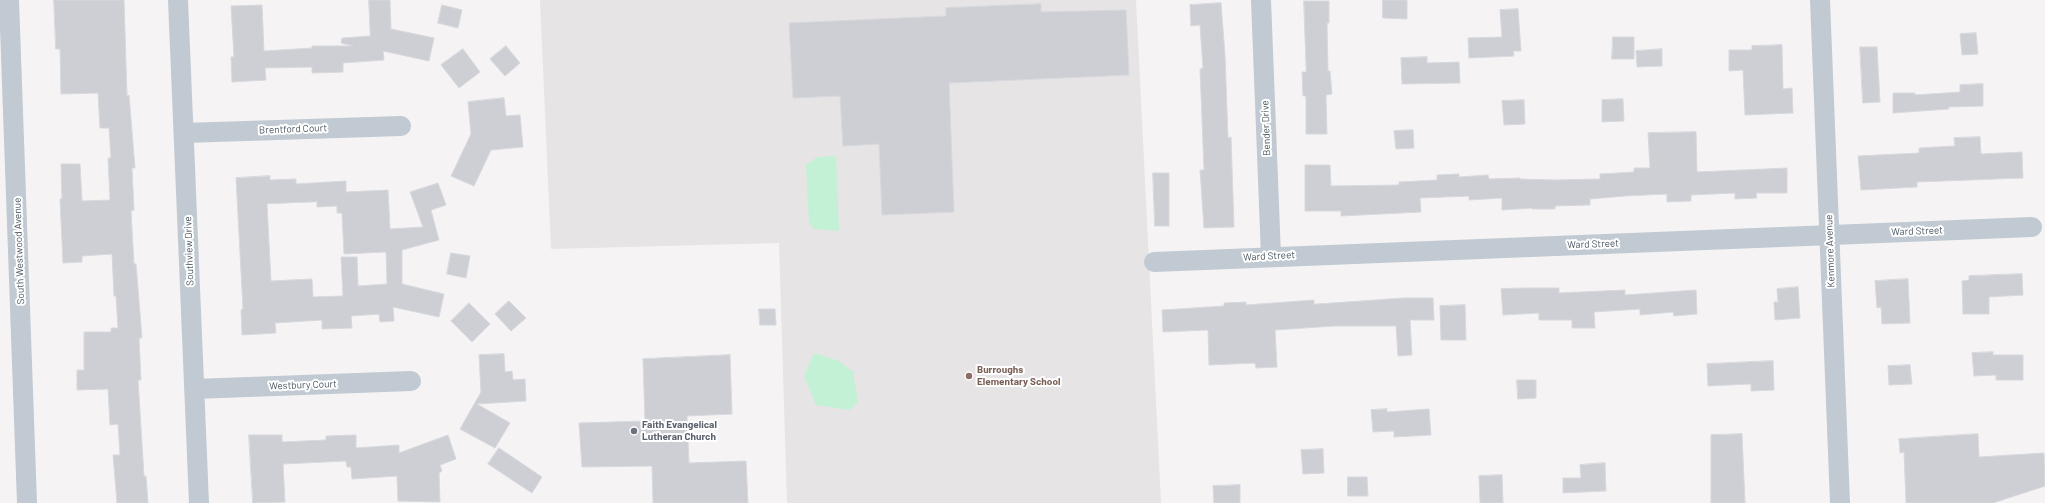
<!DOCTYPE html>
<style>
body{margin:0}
canvas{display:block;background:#f5f3f3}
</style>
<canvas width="2045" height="503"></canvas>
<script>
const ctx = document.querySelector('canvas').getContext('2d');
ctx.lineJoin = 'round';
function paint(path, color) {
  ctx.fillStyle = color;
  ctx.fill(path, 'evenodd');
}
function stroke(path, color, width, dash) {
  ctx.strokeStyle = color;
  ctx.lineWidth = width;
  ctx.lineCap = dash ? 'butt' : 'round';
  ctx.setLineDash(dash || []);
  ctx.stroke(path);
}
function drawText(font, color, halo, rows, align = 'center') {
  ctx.font = font + ' Barlow,sans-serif';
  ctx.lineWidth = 4;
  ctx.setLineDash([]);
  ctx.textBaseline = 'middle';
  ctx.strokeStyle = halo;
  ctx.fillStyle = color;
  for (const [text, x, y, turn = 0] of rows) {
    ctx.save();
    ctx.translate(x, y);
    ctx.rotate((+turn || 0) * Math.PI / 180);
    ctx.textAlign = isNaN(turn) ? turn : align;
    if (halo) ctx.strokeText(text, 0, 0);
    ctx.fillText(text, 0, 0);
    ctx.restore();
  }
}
paint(new Path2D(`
 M 540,0 L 1136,0 L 1161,503 L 787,503 L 779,243 L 551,249 Z`), '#e6e4e5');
paint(new Path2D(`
 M 836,156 L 839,231 L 814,229 L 809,223 L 806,165 L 817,157 Z
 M 814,353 L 839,361 L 853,372 L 858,402 L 849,410 L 816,405 L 804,376 Z`), '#c3f1d5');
const building = new Path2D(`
 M 54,0 L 124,0 L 127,96 L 129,95 L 135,168 L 132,168 L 134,210 L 131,211 L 134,264 L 136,264 L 142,338 L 139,338 L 141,380 L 138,380 L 144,476 L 146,476 L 148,503 L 117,503 L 113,455 L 120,455 L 118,424 L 110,425 L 108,389 L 77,390 L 77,370 L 84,370 L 84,332 L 111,332 L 111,328 L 118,328 L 116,296 L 114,296 L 112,254 L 82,256 L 82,262 L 63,263 L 60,199 L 62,199 L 61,164 L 80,164 L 82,201 L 110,200 L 108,158 L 111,158 L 109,128 L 100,128 L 98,93 L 61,94 L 60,49 L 56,49 Z
 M 369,0 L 390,0 L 391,29 L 434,38 L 429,61 L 383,51 L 384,60 L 343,63 L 343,72 L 312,73 L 312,67 L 265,68 L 266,80 L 232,82 L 231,57 L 234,57 L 231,6 L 262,5 L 264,51 L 312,48 L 312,46 L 353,46 L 341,43 L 342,38 L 370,36 Z
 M 1383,0 L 1407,0 L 1407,19 L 1383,18 Z
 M 1304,1 L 1329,1 L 1329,23 L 1327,23 L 1328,71 L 1330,71 L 1332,94 L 1326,95 L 1327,134 L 1306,134 L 1306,96 L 1303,96 L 1302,72 L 1306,72 Z
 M 1221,3 L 1225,55 L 1228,138 L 1231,137 L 1234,227 L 1204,228 L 1200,170 L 1204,170 L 1200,69 L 1203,68 L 1200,25 L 1191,26 L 1190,5 Z
 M 1041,4 L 1041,12 L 1126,10 L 1129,75 L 949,83 L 954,212 L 882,215 L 879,144 L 843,146 L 840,96 L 793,98 L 789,23 L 946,16 L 946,8 Z
 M 442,5 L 462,10 L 458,28 L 438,23 Z
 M 1518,9 L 1521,51 L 1513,51 L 1514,56 L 1469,58 L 1468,38 L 1502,37 L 1500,10 Z
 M 1976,33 L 1978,54 L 1962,55 L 1960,34 Z
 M 1613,37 L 1634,37 L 1634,59 L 1612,59 Z
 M 1782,45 L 1783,89 L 1792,88 L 1793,113 L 1745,115 L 1743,70 L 1729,71 L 1729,50 L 1752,50 L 1752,46 Z
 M 506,46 L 520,63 L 505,76 L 490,59 Z
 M 1860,47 L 1877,47 L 1880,102 L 1863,103 Z
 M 463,49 L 480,72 L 459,88 L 441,65 Z
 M 1662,49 L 1662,66 L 1637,67 L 1636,51 Z
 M 1427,57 L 1427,63 L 1459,62 L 1460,83 L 1402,84 L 1401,58 Z
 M 1983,84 L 1983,106 L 1948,107 L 1949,109 L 1893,113 L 1893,93 L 1915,93 L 1915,95 L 1960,92 L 1960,85 Z
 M 504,98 L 506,116 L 520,115 L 523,147 L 491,150 L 474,186 L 451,176 L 471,134 L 468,102 Z
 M 1623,99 L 1624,121 L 1602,122 L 1602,100 Z
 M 1524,100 L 1525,124 L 1504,125 L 1502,101 Z
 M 1413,130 L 1414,148 L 1396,149 L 1394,131 Z
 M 1696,132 L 1697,172 L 1787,168 L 1787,193 L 1756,193 L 1757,198 L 1735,199 L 1735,193 L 1691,195 L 1691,201 L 1667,202 L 1667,194 L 1625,196 L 1590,199 L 1590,205 L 1555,206 L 1555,209 L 1532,209 L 1532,208 L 1502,210 L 1502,198 L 1469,200 L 1469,196 L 1420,198 L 1421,212 L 1341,216 L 1341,211 L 1305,211 L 1305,165 L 1330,165 L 1331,186 L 1399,185 L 1399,182 L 1437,180 L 1437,175 L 1459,174 L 1459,177 L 1488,175 L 1489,179 L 1520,178 L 1520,179 L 1555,180 L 1600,179 L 1600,174 L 1634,172 L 1634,168 L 1650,168 L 1648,133 Z
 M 1980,137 L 1981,154 L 2022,152 L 2023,178 L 1917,182 L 1917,187 L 1861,190 L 1858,156 L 1919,153 L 1919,148 L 1955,146 L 1954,138 Z
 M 1153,173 L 1169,173 L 1169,226 L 1155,226 Z
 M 270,176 L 270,180 L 296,179 L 296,184 L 346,181 L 346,192 L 388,190 L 390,229 L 423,227 L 410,192 L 438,183 L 446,205 L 431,210 L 439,240 L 402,250 L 402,284 L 444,294 L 439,317 L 393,307 L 394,321 L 380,322 L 379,314 L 351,316 L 352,328 L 322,329 L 322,320 L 275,323 L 276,333 L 242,335 L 241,310 L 243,309 L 236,178 ZM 317,202 L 317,207 L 337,206 L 337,213 L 342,213 L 344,254 L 386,252 L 387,284 L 358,286 L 357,257 L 341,257 L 343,296 L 313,297 L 312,279 L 271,281 L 267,204 Z
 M 451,253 L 470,256 L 466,278 L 447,274 Z
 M 2022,274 L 2023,295 L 1989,297 L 1989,314 L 1963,314 L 1962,281 L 1969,280 L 1969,276 Z
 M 1908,279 L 1910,323 L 1882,324 L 1881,307 L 1877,308 L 1875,281 Z
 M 1798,287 L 1800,318 L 1775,320 L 1774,302 L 1778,302 L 1777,289 Z
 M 1524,288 L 1559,288 L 1559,293 L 1625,290 L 1625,295 L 1696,290 L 1697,314 L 1674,316 L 1673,312 L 1640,315 L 1640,309 L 1594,312 L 1595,328 L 1572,328 L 1572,320 L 1539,320 L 1539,313 L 1503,315 L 1501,289 Z
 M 1404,298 L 1433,298 L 1434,320 L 1410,320 L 1412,355 L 1398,356 L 1396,326 L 1334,326 L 1275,330 L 1277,367 L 1256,368 L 1255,363 L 1209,365 L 1208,330 L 1163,332 L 1162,310 L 1224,306 L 1224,303 L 1246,302 L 1246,305 L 1314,300 L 1314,304 Z
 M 509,301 L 526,318 L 511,331 L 495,314 Z
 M 469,303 L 490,324 L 472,342 L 451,321 Z
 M 1465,305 L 1466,340 L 1441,340 L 1440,306 Z
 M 759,309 L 775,309 L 776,325 L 760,325 Z
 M 1993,352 L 1993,355 L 2023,355 L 2023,380 L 1996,380 L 1996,375 L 1974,376 L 1972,353 Z
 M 504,354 L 505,372 L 512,371 L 513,380 L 525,379 L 526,401 L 477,404 L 510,423 L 495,448 L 460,429 L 481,392 L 479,355 Z
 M 730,355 L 732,414 L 687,416 L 689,463 L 746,461 L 748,503 L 653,503 L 652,466 L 582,467 L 579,423 L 645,421 L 643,359 Z
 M 1773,361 L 1774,390 L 1751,391 L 1751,384 L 1708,386 L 1707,364 Z
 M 1910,365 L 1912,384 L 1889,385 L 1888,366 Z
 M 1517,380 L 1536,380 L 1536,398 L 1518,399 Z
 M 1387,409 L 1387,412 L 1429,409 L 1431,435 L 1394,437 L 1394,431 L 1373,432 L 1371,410 Z
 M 1742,434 L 1745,503 L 1711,503 L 1711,435 Z
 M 1978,434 L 1979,457 L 2044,453 L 2045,486 L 1993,503 L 1906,503 L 1904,452 L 1900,453 L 1899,439 Z
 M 249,435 L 282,435 L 282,442 L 326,440 L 326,436 L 356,435 L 356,448 L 399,445 L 399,453 L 448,435 L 456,459 L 440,465 L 442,471 L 439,473 L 440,502 L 398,501 L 397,476 L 352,479 L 351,467 L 347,467 L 346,461 L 283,464 L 285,502 L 253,503 Z
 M 499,448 L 542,477 L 532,493 L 488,464 Z
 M 1323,449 L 1324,473 L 1303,474 L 1301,450 Z
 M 1605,463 L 1606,491 L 1563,493 L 1563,478 L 1581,478 L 1580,465 Z
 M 1502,475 L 1503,503 L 1480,503 L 1479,476 Z
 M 1348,477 L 1367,477 L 1368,496 L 1348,496 Z
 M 1240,485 L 1240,503 L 1214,503 L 1213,486 Z`);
paint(building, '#cdcfd5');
stroke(building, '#d7d9de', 1);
stroke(new Path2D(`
 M 9,0 L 27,503
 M 178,0 L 199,503
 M 1261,0 L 1271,256
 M 1820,0 L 1840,503
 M 184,133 L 401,126
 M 1154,262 L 2032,227
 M 194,389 L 411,381`), '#c1cad2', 20);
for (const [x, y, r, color] of [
 [969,376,4,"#8d6e63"],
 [634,431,4,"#6b7280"]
]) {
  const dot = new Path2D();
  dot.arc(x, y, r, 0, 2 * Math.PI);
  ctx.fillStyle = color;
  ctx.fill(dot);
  stroke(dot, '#fff', 1.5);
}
drawText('10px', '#4a5661', '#fff', [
 ["Bender Drive",1266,128,-92],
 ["Brentford Court",293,129,-2],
 ["Ward Street",1917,231,-2],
 ["Ward Street",1593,244,-2],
 ["South Westwood Avenue",19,251,-92],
 ["Southview Drive",189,251,-92],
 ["Kenmore Avenue",1830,251,-92],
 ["Ward Street",1269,256,-3],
 ["Westbury Court",303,385,-2]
]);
drawText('bold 10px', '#785e54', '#fff', [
 ["Burroughs",977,370],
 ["Elementary School",977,382]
], 'left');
drawText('bold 10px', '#5b616d', '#fff', [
 ["Faith Evangelical",642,425],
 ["Lutheran Church",642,437]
], 'left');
</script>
